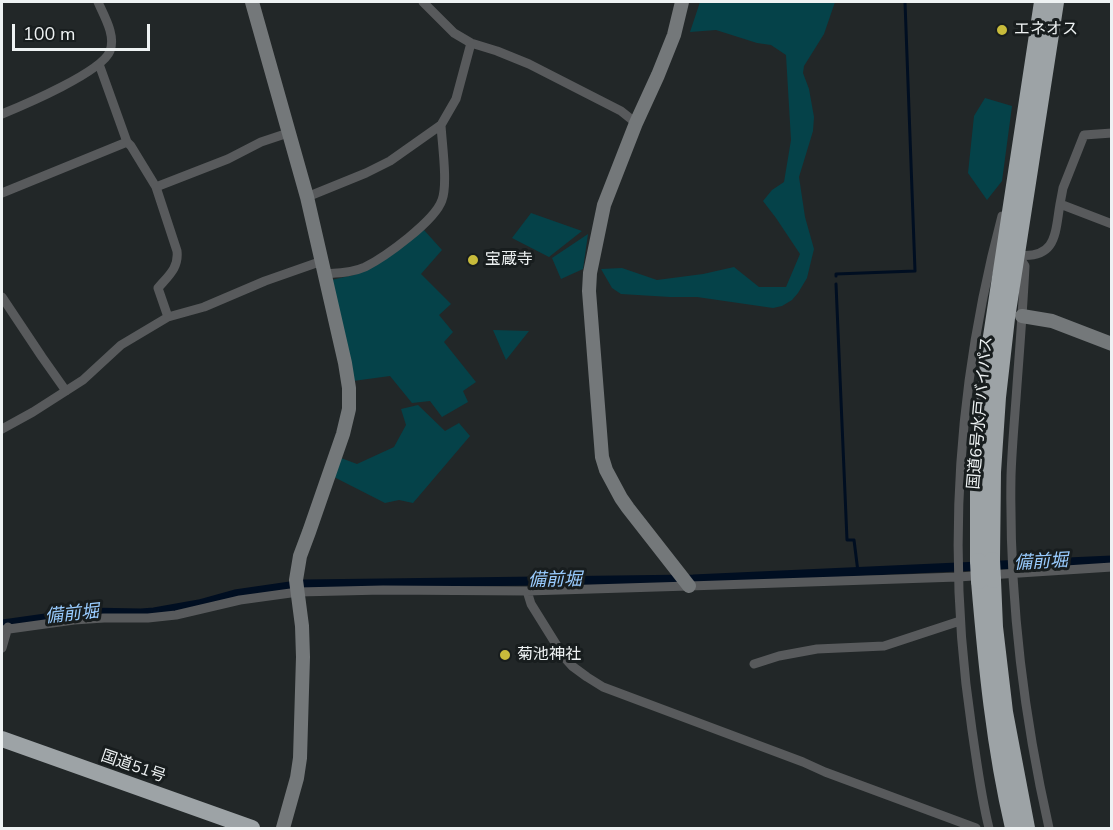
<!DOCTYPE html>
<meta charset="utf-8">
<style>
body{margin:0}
#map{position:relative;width:1113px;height:830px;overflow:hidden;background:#222728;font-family:"Nunito Sans",sans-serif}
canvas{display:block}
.frame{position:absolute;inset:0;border:3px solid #eef2f3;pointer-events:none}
.scale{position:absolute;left:12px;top:24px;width:138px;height:27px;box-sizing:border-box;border:3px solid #eef2f3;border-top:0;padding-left:8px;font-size:18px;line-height:21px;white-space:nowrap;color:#eef2f3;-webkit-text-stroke:4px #181d1e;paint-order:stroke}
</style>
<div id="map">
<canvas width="1113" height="830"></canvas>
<div class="frame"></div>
<div class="scale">100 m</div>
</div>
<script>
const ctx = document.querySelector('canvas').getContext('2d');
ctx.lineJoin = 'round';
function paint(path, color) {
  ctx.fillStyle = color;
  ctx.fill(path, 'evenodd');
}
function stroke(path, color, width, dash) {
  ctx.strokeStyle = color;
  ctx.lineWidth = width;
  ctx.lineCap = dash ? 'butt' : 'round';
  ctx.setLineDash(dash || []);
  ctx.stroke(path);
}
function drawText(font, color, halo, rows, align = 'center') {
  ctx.font = font + ' "Nunito Sans","Noto Sans JP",sans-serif';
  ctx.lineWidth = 6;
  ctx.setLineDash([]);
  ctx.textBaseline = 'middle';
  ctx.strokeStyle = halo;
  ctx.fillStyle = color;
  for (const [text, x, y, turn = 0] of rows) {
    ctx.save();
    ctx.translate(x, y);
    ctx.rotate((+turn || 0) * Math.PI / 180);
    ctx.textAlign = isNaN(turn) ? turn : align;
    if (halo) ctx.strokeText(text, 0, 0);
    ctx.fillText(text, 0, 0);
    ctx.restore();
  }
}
paint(new Path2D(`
 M 700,2 L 835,2 L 824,34 L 804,66 L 803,73 L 809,89 L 814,117 L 813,131 L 799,177 L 805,217 L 814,249 L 807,278 L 798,293 L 792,300 L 782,306 L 773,308 L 697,297 L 670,297 L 621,294 L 612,288 L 601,269 L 622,268 L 657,280 L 703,274 L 734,267 L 759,287 L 786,287 L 800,254 L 776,218 L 763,201 L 772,190 L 784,182 L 791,140 L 786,55 L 771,45 L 757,43 L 716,30 L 690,32 Z
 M 985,98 L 1012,106 L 1002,181 L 987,200 L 968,173 L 974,116 Z
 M 531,213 L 582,231 L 549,257 L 512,238 Z
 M 424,230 L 442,250 L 421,274 L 451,304 L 439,315 L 453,332 L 444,342 L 476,382 L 463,391 L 468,402 L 442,417 L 430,401 L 412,403 L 390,376 L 353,381 L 331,280 L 354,275 Z
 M 588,234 L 583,269 L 561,279 L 552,258 Z
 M 493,330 L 529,331 L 506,360 Z
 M 418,405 L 445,431 L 459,423 L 470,436 L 413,503 L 399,500 L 385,503 L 334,477 L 341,458 L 357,464 L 394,447 L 406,425 L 401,409 Z`), '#054249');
stroke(new Path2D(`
 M 836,276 L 836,274 L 915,271 L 905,2
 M 836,284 L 847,540 L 854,540 L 858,572`), '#000e21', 3);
stroke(new Path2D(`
 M 2,624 L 10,623 L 88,612 L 141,613 L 154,612 L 199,604 L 235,594 L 304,584 L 693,579 L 1112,560`), '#000e21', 9);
stroke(new Path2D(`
 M 423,2 L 454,33 L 471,43 L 497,51 L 529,64 L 621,111 L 636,123
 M 99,64 L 127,142 L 131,146 L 156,187 L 177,251 C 179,268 168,276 158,288 L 168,317
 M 2,114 C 24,105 102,72 110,51 C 116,35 104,16 98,2
 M 156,187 L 228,159 L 261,142 L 288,133
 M 2,193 L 127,142
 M 307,197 L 366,173 L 390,161 L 441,125 L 456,99 L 471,43
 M 1060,204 L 1063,188 L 1084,135 L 1112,133
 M 1018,255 L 1025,266 C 1023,306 1020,345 1017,385 C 1015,415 1012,445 1011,476 C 1009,594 1023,713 1049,828
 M 1018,255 C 1057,259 1055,233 1060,204 L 1112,224
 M 324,274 C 337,273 352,273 365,267 C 385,257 435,221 442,200 C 448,184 442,144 441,125
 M 2,297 L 42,357 L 66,391
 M 2,429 L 33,412 L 83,380 L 121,345 L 168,317 L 204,307 L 265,281 L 322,261
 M 527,591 L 531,604 L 564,657 L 572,666 L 587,677 L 603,687 L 803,762 L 825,772 L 976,828
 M 2,630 L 74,620 L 104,618 L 148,618 L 176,615 L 240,600 L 298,592 L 383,590 L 527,591 L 689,586 L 958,577 L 1112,567
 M 2,648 L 8,627
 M 754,664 L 779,656 L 817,649 L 884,646 L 960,621
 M 989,828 C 981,797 977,763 972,730 C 946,557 957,385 1002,216`), '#585a5c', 9);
stroke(new Path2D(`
 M 252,2 L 307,197 L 345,363 L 349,388 L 349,409 L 343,434 L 309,532 L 300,556 L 296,580 L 302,626 L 303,657 L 300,758 L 297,778 L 283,828
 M 682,2 L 674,35 L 658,75 L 636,123 L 604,205 L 590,273 L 589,291 L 602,457 L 606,470 L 621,498 L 628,508 L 689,586
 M 1022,316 L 1052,321 L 1112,344`), '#74787a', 14);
stroke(new Path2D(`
 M 992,560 L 993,472 L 998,397 L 1007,318 L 1056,2
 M 978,561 L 978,489 L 984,402 L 990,343 L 1042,2
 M 993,580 L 995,627 L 1005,712 L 1027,828
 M 979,581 C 986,664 994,747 1013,828
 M 2,739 L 252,828`), '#9da3a6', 16);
stroke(new Path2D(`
 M 992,560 L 993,580
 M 978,561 L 979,581`), '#9da3a6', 16);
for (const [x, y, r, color] of [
 [1002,30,6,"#c8bb3b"],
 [473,260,6,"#c8bb3b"],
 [505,655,6,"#c8bb3b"]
]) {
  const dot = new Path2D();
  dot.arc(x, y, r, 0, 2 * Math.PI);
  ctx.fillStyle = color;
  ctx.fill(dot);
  stroke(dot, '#181d1e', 2);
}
drawText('16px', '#eef2f3', '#181d1e', [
 ["エネオス",1014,30],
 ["宝蔵寺",485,260],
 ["菊池神社",517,655]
], 'left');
drawText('16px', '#eef2f3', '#181d1e', [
 ["国道6号水戸バイパス",981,413,-85],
 ["国道51号",133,767,19]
]);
drawText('italic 18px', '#98cbfe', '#181d1e', [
 ["備前堀",1041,563,-3],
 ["備前堀",555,581,-1],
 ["備前堀",72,615,-6]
]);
</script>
